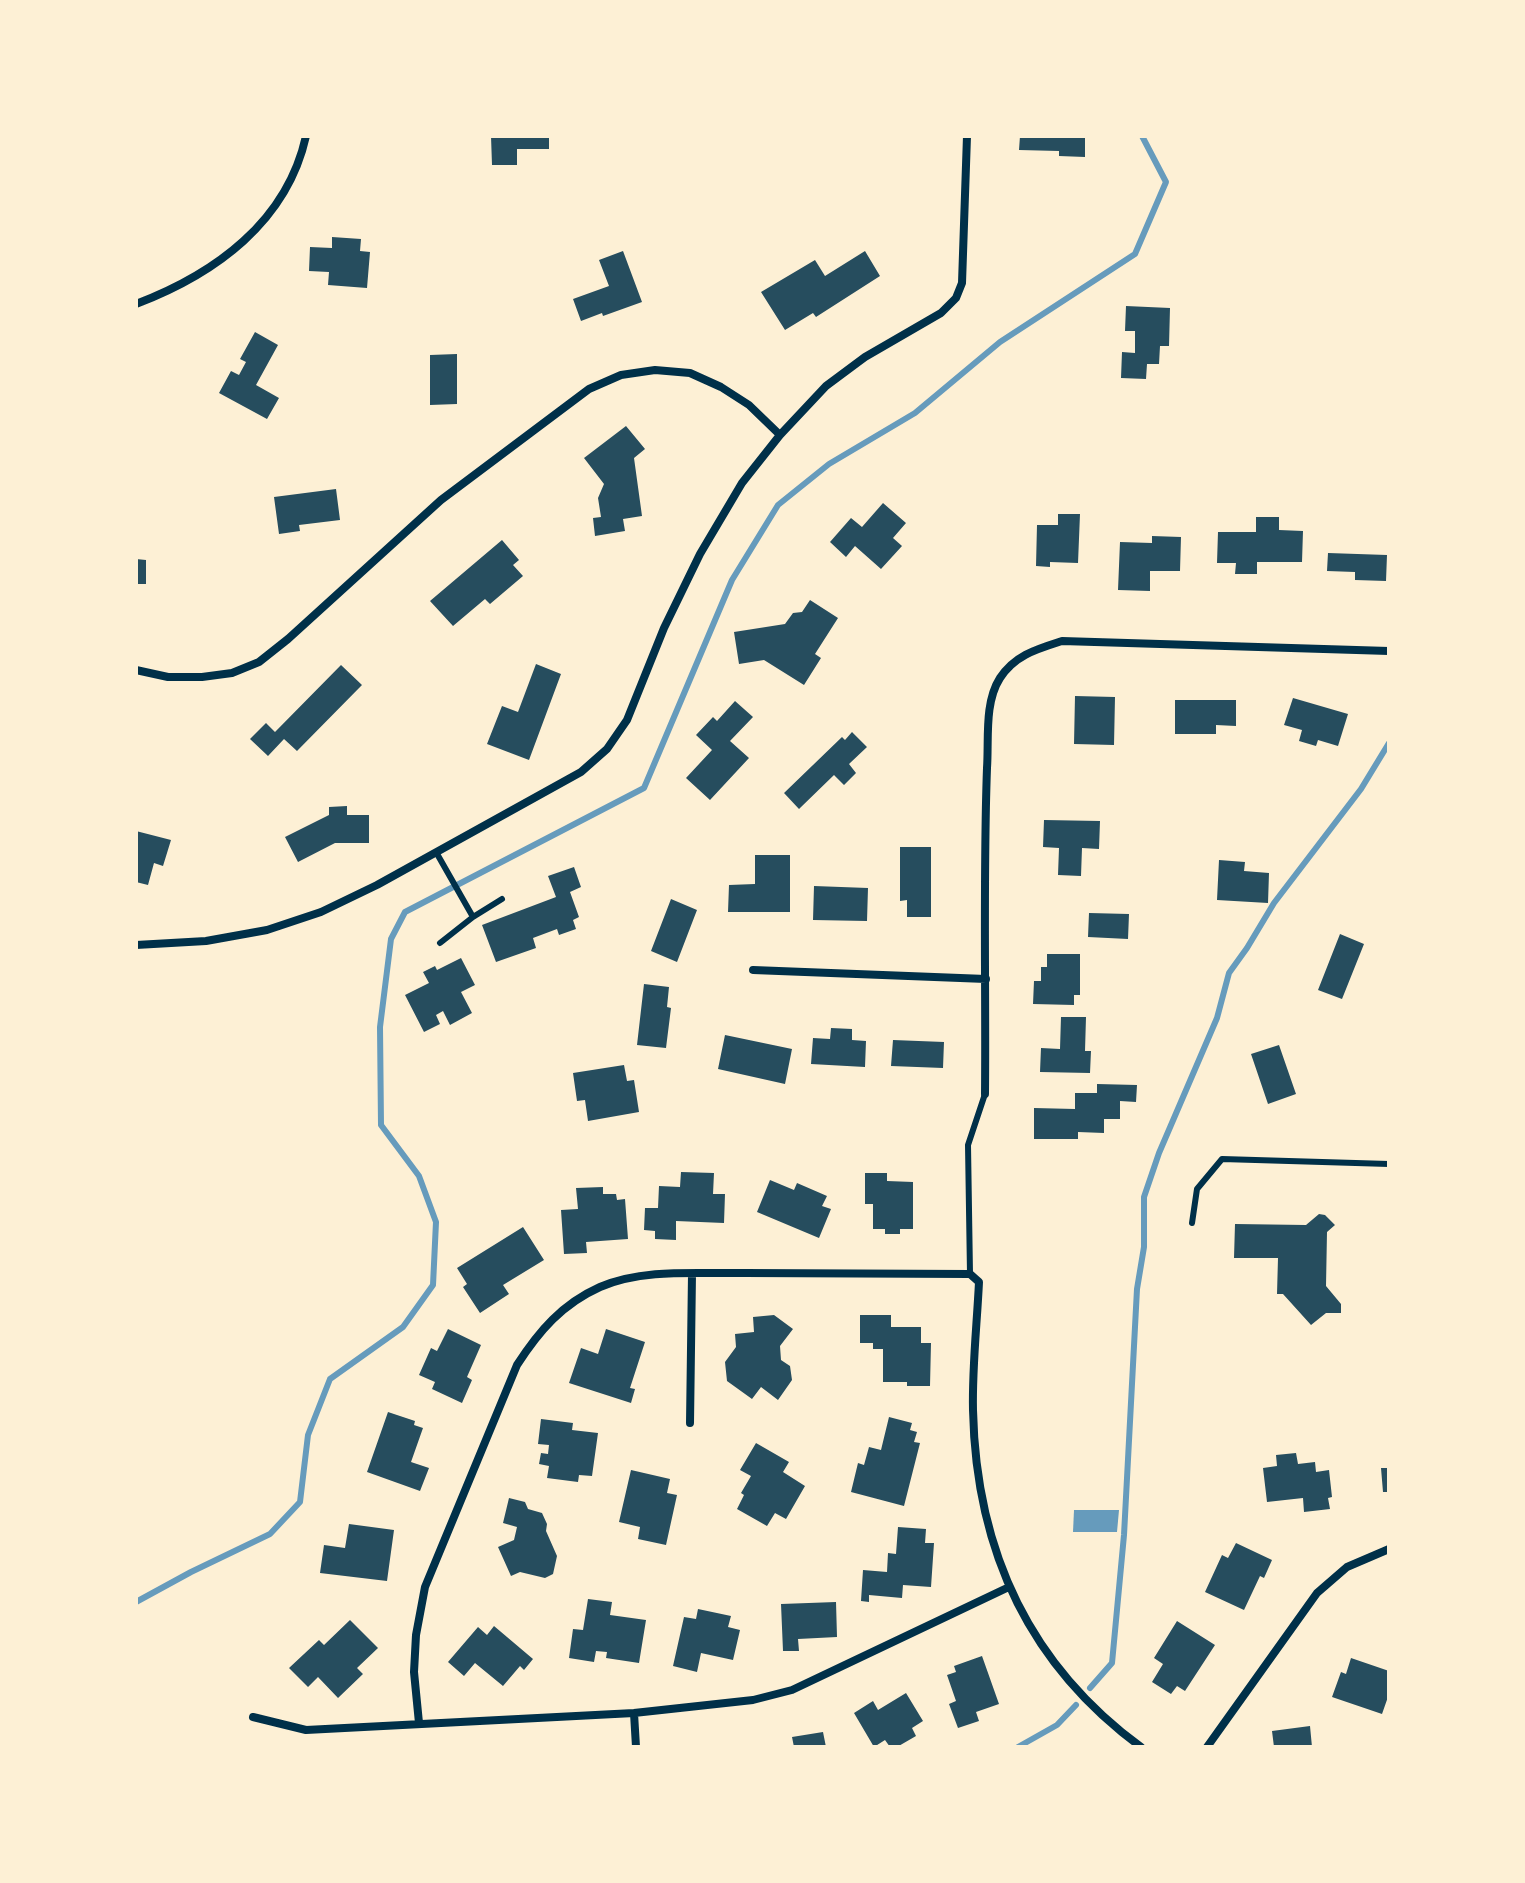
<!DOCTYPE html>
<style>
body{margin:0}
#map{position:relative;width:1525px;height:1883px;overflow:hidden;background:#fdf0d5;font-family:"Space Grotesk",sans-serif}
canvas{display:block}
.frame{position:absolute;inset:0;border:138px solid #fdf0d5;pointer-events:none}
</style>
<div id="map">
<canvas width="1525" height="1883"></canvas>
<div class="frame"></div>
</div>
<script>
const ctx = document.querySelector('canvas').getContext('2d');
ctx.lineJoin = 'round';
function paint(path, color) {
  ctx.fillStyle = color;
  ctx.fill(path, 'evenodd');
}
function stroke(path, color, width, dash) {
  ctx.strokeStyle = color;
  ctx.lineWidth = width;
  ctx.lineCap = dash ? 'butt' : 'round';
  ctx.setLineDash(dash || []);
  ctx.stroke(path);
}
paint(new Path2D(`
 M 1074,1510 L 1119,1510 L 1117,1532 L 1073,1532 Z`), '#669bbc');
stroke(new Path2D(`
 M 136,1602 L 191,1572 L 270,1534 L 300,1502 L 308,1435 L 330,1379 L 403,1327 L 433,1285 L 436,1222 L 419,1176 L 381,1125 L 380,1027 L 391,939 L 405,912 L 644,788 L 732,580 L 778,505 L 829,464 L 915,413 L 1000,342 L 1135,254 L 1166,182 L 1142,136
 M 1090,1688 L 1112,1663 L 1124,1535 L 1137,1289 L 1144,1247 L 1144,1197 L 1159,1153 L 1217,1018 L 1229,973 L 1247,948 L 1274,903 L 1361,789 L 1389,743
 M 1018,1747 L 1057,1725 L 1076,1705`), '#669bbc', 6);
paint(new Path2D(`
 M 491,136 L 549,136 L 549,149 L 517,149 L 517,165 L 492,165 Z
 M 1020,136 L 1085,136 L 1085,157 L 1059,156 L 1059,151 L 1019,150 Z
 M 332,237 L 361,239 L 360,251 L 370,252 L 367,288 L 328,285 L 329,272 L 309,271 L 310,247 L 332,248 Z
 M 623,251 L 642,302 L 603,316 L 602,313 L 581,321 L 573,299 L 609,286 L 599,260 Z
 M 865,251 L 880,276 L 816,317 L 813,313 L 785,330 L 761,292 L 815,260 L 825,276 Z
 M 1126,306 L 1170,308 L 1169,346 L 1160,346 L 1159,364 L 1147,364 L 1146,379 L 1121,378 L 1122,352 L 1135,353 L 1135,331 L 1125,331 Z
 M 255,332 L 278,345 L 256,385 L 279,398 L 267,419 L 219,393 L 231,371 L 239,375 L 246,362 L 240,359 Z
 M 457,354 L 457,404 L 430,405 L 430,355 Z
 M 626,426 L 645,449 L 634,458 L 642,516 L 623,519 L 625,531 L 595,536 L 593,518 L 601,517 L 598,498 L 604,484 L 584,458 Z
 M 336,489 L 340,520 L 299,525 L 300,531 L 279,534 L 274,497 Z
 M 883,503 L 906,523 L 893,538 L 902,546 L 881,569 L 855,546 L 846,557 L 830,542 L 851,518 L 862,527 Z
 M 1058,514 L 1080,514 L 1078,563 L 1050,562 L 1050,567 L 1036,566 L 1037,525 L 1058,525 Z
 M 1256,517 L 1279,517 L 1279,530 L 1303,531 L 1302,562 L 1257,562 L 1257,574 L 1235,574 L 1236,563 L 1217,563 L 1218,532 L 1256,532 Z
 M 1152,536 L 1181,537 L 1180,571 L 1150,571 L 1150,591 L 1118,590 L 1120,542 L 1152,543 Z
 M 502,540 L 519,560 L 513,565 L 523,576 L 490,604 L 485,599 L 453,626 L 430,601 Z
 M 1328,553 L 1387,555 L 1386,581 L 1355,580 L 1355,572 L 1327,571 Z
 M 136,559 L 146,560 L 146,584 L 136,584 Z
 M 810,600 L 838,618 L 815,654 L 821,658 L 804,685 L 764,660 L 739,664 L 734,632 L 785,624 L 793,613 L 802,612 Z
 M 536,664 L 561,674 L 529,760 L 487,744 L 502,706 L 518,712 Z
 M 341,665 L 362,685 L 297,751 L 284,739 L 268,756 L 250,739 L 266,723 L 275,732 Z
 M 1075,696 L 1115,697 L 1114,745 L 1074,744 Z
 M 1293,698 L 1348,714 L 1338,746 L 1318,740 L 1316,746 L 1299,741 L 1302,730 L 1284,725 Z
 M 1175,700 L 1236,700 L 1236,726 L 1216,725 L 1216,734 L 1175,734 Z
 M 735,701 L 753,717 L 730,741 L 749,758 L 710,800 L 686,778 L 712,750 L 696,735 L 713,717 L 717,721 Z
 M 852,732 L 867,747 L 849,764 L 856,773 L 844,785 L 834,775 L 799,809 L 784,793 L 842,737 L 845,740 Z
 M 347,806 L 347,815 L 369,815 L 369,843 L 335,843 L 298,862 L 285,837 L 329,815 L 329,807 Z
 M 1044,820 L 1100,821 L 1099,849 L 1082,848 L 1081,876 L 1058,875 L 1059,848 L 1043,847 Z
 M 136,831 L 171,840 L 163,866 L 154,863 L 148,885 L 136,882 Z
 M 900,847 L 931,847 L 931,917 L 907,917 L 907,900 L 900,901 Z
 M 755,855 L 790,855 L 790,912 L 728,912 L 729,885 L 755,884 Z
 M 1219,860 L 1245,862 L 1244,871 L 1269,873 L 1268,903 L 1217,900 Z
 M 574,867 L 581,887 L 570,892 L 579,917 L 573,920 L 576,929 L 559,935 L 557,929 L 533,938 L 536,948 L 496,962 L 482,925 L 556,897 L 548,876 Z
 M 814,886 L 868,888 L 867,921 L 813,920 Z
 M 671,899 L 697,910 L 677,962 L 651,951 Z
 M 1089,913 L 1129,914 L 1128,939 L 1088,937 Z
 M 1340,934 L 1364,944 L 1342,999 L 1318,990 Z
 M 1047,954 L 1080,954 L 1080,995 L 1074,995 L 1074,1005 L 1033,1004 L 1034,981 L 1041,981 L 1041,967 L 1047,967 Z
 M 461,958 L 475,985 L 461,992 L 472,1013 L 450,1025 L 443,1011 L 436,1015 L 440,1024 L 424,1032 L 405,995 L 429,983 L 423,972 L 435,966 L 437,970 Z
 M 644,984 L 669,987 L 667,1007 L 671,1008 L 666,1048 L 637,1045 Z
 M 1061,1017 L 1086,1017 L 1085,1051 L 1091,1051 L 1090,1073 L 1040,1072 L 1041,1048 L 1060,1049 Z
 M 831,1028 L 852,1029 L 852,1040 L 866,1041 L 865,1067 L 811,1064 L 813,1038 L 830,1039 Z
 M 725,1035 L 792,1049 L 785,1084 L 718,1069 Z
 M 893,1040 L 944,1042 L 943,1068 L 891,1066 Z
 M 1279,1045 L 1296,1094 L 1268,1104 L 1251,1054 Z
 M 624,1065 L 627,1081 L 634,1080 L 639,1112 L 588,1121 L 585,1100 L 577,1101 L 573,1073 Z
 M 1097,1084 L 1137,1085 L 1136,1102 L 1120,1101 L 1120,1119 L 1104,1119 L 1104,1133 L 1078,1132 L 1078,1139 L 1034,1139 L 1034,1108 L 1075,1109 L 1075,1093 L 1097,1093 Z
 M 681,1172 L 714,1173 L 713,1194 L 725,1194 L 724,1223 L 676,1221 L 676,1240 L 655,1239 L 655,1231 L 644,1230 L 645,1208 L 658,1208 L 659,1186 L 680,1187 Z
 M 865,1173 L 887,1173 L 887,1181 L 913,1182 L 913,1229 L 900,1229 L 900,1234 L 885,1234 L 885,1229 L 873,1229 L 873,1204 L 865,1204 Z
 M 770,1180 L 794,1190 L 797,1183 L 827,1196 L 822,1206 L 831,1209 L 819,1238 L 757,1212 Z
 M 603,1187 L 603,1194 L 616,1194 L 617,1200 L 625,1199 L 628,1239 L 586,1242 L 587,1253 L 564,1254 L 561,1210 L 578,1209 L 576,1188 Z
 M 1319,1214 L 1325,1215 L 1335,1225 L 1327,1232 L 1326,1286 L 1341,1304 L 1341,1313 L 1326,1313 L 1311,1325 L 1283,1294 L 1277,1294 L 1278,1258 L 1234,1258 L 1235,1224 L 1306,1225 Z
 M 523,1227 L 544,1260 L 503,1285 L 509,1294 L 480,1313 L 463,1287 L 467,1284 L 457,1268 Z
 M 774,1315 L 793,1329 L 780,1346 L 781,1360 L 790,1366 L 792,1380 L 778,1400 L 761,1387 L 752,1399 L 727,1381 L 725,1362 L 736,1347 L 735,1334 L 754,1332 L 753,1317 Z
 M 860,1315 L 891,1315 L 891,1327 L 921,1327 L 921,1343 L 931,1343 L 930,1386 L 907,1386 L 907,1382 L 883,1382 L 883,1349 L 873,1349 L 873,1343 L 860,1343 Z
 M 448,1329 L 481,1345 L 467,1377 L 472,1380 L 462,1403 L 432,1389 L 435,1382 L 419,1375 L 431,1348 L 437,1351 Z
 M 606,1329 L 645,1342 L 630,1388 L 635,1389 L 631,1403 L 569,1383 L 581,1348 L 598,1354 Z
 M 388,1412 L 415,1421 L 414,1425 L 423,1428 L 411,1462 L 429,1468 L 420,1491 L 367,1472 Z
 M 889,1417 L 912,1423 L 910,1430 L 917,1432 L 914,1442 L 920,1443 L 904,1506 L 851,1492 L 858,1463 L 864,1465 L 869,1447 L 881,1450 Z
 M 541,1419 L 573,1423 L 572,1430 L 598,1433 L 592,1476 L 579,1475 L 578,1482 L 547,1478 L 549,1466 L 539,1464 L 541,1453 L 548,1454 L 549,1445 L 538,1444 Z
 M 756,1443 L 789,1462 L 783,1472 L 805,1486 L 786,1519 L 775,1513 L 767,1526 L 737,1509 L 744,1495 L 741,1493 L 751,1476 L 740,1470 Z
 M 1296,1453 L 1298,1464 L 1315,1462 L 1316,1472 L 1329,1470 L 1332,1497 L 1328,1498 L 1330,1509 L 1304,1512 L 1303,1498 L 1267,1502 L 1263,1468 L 1277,1466 L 1276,1455 Z
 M 1381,1468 L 1389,1468 L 1389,1492 L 1383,1492 Z
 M 631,1470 L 670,1479 L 667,1493 L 677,1495 L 666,1545 L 638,1539 L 640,1527 L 619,1522 Z
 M 509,1498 L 525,1502 L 528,1509 L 542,1513 L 547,1524 L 546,1531 L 557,1556 L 553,1574 L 545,1578 L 520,1572 L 511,1576 L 498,1547 L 514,1540 L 517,1527 L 503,1523 Z
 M 349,1524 L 394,1530 L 387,1581 L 320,1573 L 324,1545 L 345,1548 Z
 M 898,1527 L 926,1529 L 925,1543 L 934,1543 L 931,1587 L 903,1585 L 902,1598 L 869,1595 L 869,1602 L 861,1601 L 863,1570 L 887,1572 L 888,1553 L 896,1554 Z
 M 1236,1543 L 1272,1560 L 1264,1578 L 1260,1576 L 1244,1610 L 1205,1592 L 1222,1555 L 1228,1558 Z
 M 588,1599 L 612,1602 L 610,1615 L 646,1620 L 639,1663 L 606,1658 L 607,1652 L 596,1651 L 594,1662 L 569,1658 L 573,1629 L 583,1630 Z
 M 836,1602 L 837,1637 L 798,1639 L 799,1651 L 783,1651 L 781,1604 Z
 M 698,1609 L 731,1616 L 728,1627 L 740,1630 L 733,1660 L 701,1653 L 697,1672 L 673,1666 L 684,1617 L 696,1619 Z
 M 350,1620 L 378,1648 L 357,1668 L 363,1674 L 338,1698 L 318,1677 L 308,1687 L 289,1668 L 319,1640 L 324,1645 Z
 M 1177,1621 L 1215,1645 L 1185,1691 L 1177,1686 L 1171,1694 L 1152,1682 L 1163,1664 L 1154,1658 Z
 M 494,1626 L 533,1659 L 524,1670 L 520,1666 L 503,1686 L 475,1663 L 464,1676 L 448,1662 L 478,1627 L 487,1635 Z
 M 982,1656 L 999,1704 L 976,1712 L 979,1721 L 958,1728 L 949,1704 L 956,1701 L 947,1675 L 956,1672 L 954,1666 Z
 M 1351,1658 L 1389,1671 L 1389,1694 L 1382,1714 L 1332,1697 L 1341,1672 L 1346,1674 Z
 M 906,1693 L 923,1721 L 912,1728 L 916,1736 L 897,1747 L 890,1747 L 885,1740 L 874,1747 L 854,1713 L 873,1701 L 878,1710 Z
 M 1310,1726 L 1312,1747 L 1274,1747 L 1272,1731 Z
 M 823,1732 L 826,1747 L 794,1747 L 792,1737 Z`), '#264d5e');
stroke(new Path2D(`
 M 436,852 L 473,917 L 502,899
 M 440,943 L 473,917
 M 1192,1223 L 1197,1189 L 1222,1159 L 1389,1164
 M 970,1274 L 968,1145 L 985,1094`), '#003049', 6);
stroke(new Path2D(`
 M 136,304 C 215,274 287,222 306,136
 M 136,670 L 168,677 L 202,677 L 232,673 L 259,662 L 288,639 L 441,500 L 589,389 L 621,375 L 655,370 L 690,373 L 721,387 L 749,405 L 780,435
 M 136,945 L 206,941 L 267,930 L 321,912 L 377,885 L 581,772 L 607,749 L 627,720 L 664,628 L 700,554 L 742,483 L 780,435 L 826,386 L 865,357 L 941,313 L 956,298 L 962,283 L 967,136
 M 753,970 L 986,979
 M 985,1094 C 986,986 983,877 987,768 C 989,740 984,703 1000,678 C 1015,655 1037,649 1062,641 L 1389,651
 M 690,1423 L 692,1274
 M 634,1713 L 636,1747
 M 253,1717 L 306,1730 L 634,1713 L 753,1700 L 792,1690 L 1009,1587
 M 419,1723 L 414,1672 L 416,1635 L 425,1587 L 517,1365 C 539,1331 562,1304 600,1287 C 644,1268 698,1274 745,1273 C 820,1273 895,1274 970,1274 L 979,1282 C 977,1324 972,1368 973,1410 C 976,1549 1028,1664 1141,1747
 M 1207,1747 L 1317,1593 L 1347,1567 L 1389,1549`), '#003049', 8);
</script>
